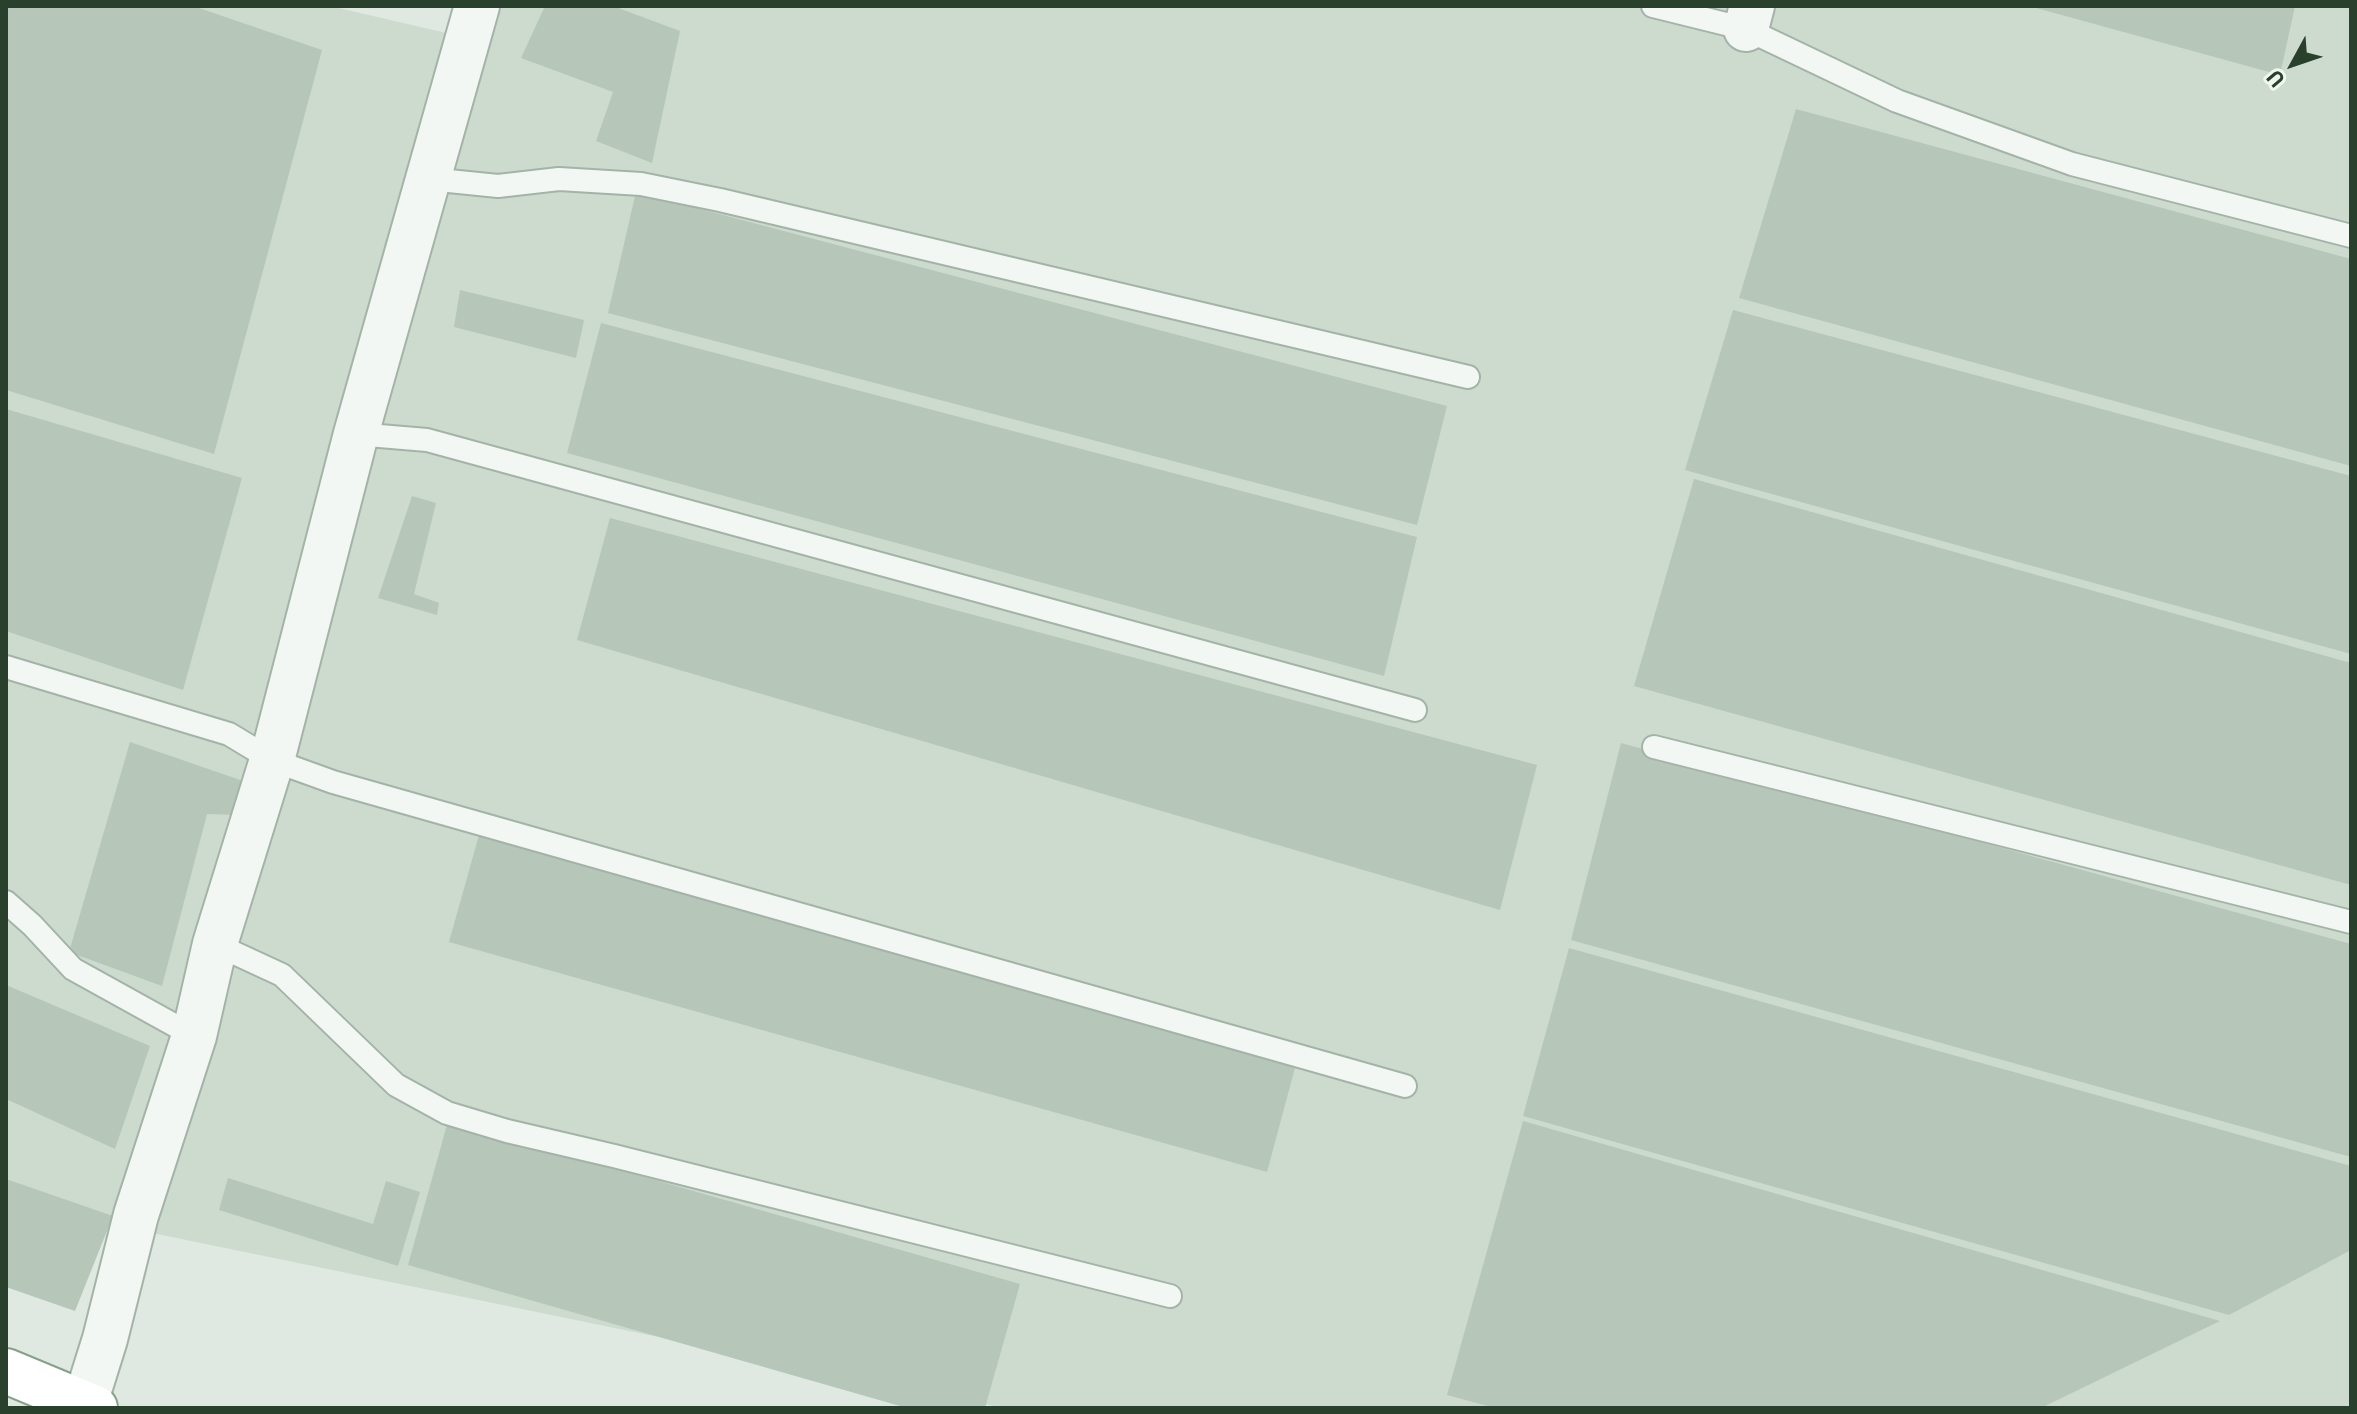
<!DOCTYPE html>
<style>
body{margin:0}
#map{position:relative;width:2357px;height:1414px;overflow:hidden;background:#dfe9e1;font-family:Barlow,sans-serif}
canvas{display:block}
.frame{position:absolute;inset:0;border:8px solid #28402c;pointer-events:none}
.north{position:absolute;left:2253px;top:24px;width:80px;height:80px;-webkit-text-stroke:6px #eff6f0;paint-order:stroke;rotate:230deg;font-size:22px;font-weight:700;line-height:32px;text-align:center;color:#28402c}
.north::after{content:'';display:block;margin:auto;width:28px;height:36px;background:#28402c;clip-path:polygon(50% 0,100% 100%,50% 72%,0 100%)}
</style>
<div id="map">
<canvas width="2357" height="1414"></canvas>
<div class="frame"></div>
<div class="north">U</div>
</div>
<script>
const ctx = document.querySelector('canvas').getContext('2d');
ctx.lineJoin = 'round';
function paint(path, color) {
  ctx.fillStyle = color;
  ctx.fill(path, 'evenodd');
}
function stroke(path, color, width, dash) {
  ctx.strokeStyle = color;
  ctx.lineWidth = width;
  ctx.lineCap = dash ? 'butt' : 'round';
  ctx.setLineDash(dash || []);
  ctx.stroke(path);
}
paint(new Path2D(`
 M 6,6 L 330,6 L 468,38 L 478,6 L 2351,6 L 2351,1408 L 1004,1408 L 6,1203 Z`), '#cddbcf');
paint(new Path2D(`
 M 6,6 L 193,6 L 322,50 L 214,454 L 6,390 Z
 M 545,6 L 613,6 L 680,31 L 652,163 L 596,141 L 613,92 L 521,58 Z
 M 2029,6 L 2295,6 L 2280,75 Z
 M 1796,109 L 2351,259 L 2351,466 L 1739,298 Z
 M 636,192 L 1447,406 L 1417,525 L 608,313 Z
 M 460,290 L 584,320 L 576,358 L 454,327 Z
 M 1733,310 L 2351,476 L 2351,654 L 1685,470 Z
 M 601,323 L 1417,537 L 1384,676 L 567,453 Z
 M 6,409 L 242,478 L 183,690 L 6,631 Z
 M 1694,479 L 2351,663 L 2351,885 L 1634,686 Z
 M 412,496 L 436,503 L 414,594 L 439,603 L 437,615 L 378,598 Z
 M 610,518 L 1537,765 L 1500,910 L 577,640 Z
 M 130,742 L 246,782 L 238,815 L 207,814 L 162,986 L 69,952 Z
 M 1621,743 L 2351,944 L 2351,1157 L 1571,940 Z
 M 479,835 L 1296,1064 L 1267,1172 L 449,942 Z
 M 1569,948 L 2351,1166 L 2351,1250 L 2229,1315 L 1523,1116 Z
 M 6,985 L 150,1046 L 115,1149 L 6,1099 Z
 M 448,1121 L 1020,1284 L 985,1408 L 907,1408 L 408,1265 Z
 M 1523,1121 L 2220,1321 L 2041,1408 L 1495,1408 L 1447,1395 Z
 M 228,1178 L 373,1224 L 386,1181 L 420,1192 L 398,1266 L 219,1210 Z
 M 6,1179 L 113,1216 L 75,1311 L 6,1287 Z`), '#b6c6b9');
const service = new Path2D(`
 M 1653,6 L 1746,29 L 1897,101 L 2072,164 L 2351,236
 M 429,179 L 498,186 L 559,179 L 641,184 L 720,200 L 1468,377
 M 356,434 L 427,440 L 1415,710
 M 6,667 L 229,734 L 272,760 L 333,782 L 1405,1086
 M 1654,747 L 2351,922
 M 6,902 L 32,925 L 73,969 L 194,1036
 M 215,944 L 282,975 L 396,1085 L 447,1113 L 507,1131 L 614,1156 L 1170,1296`);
const minor = new Path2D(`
 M 1746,29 L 1752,6`);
const tertiary = new Path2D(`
 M 85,1403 L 105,1339 L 136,1215 L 194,1036 L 215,944 L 272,760 L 356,434 L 477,6`);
const trunk = new Path2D(`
 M 6,1371 L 95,1408`);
stroke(service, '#a4b3a7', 26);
stroke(minor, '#a4b3a7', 48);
stroke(tertiary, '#a4b3a7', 48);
stroke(trunk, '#86a08a', 48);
stroke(service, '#f2f7f3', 22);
stroke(minor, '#f2f7f3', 44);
stroke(tertiary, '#f2f7f3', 44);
stroke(trunk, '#fff', 44);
</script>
